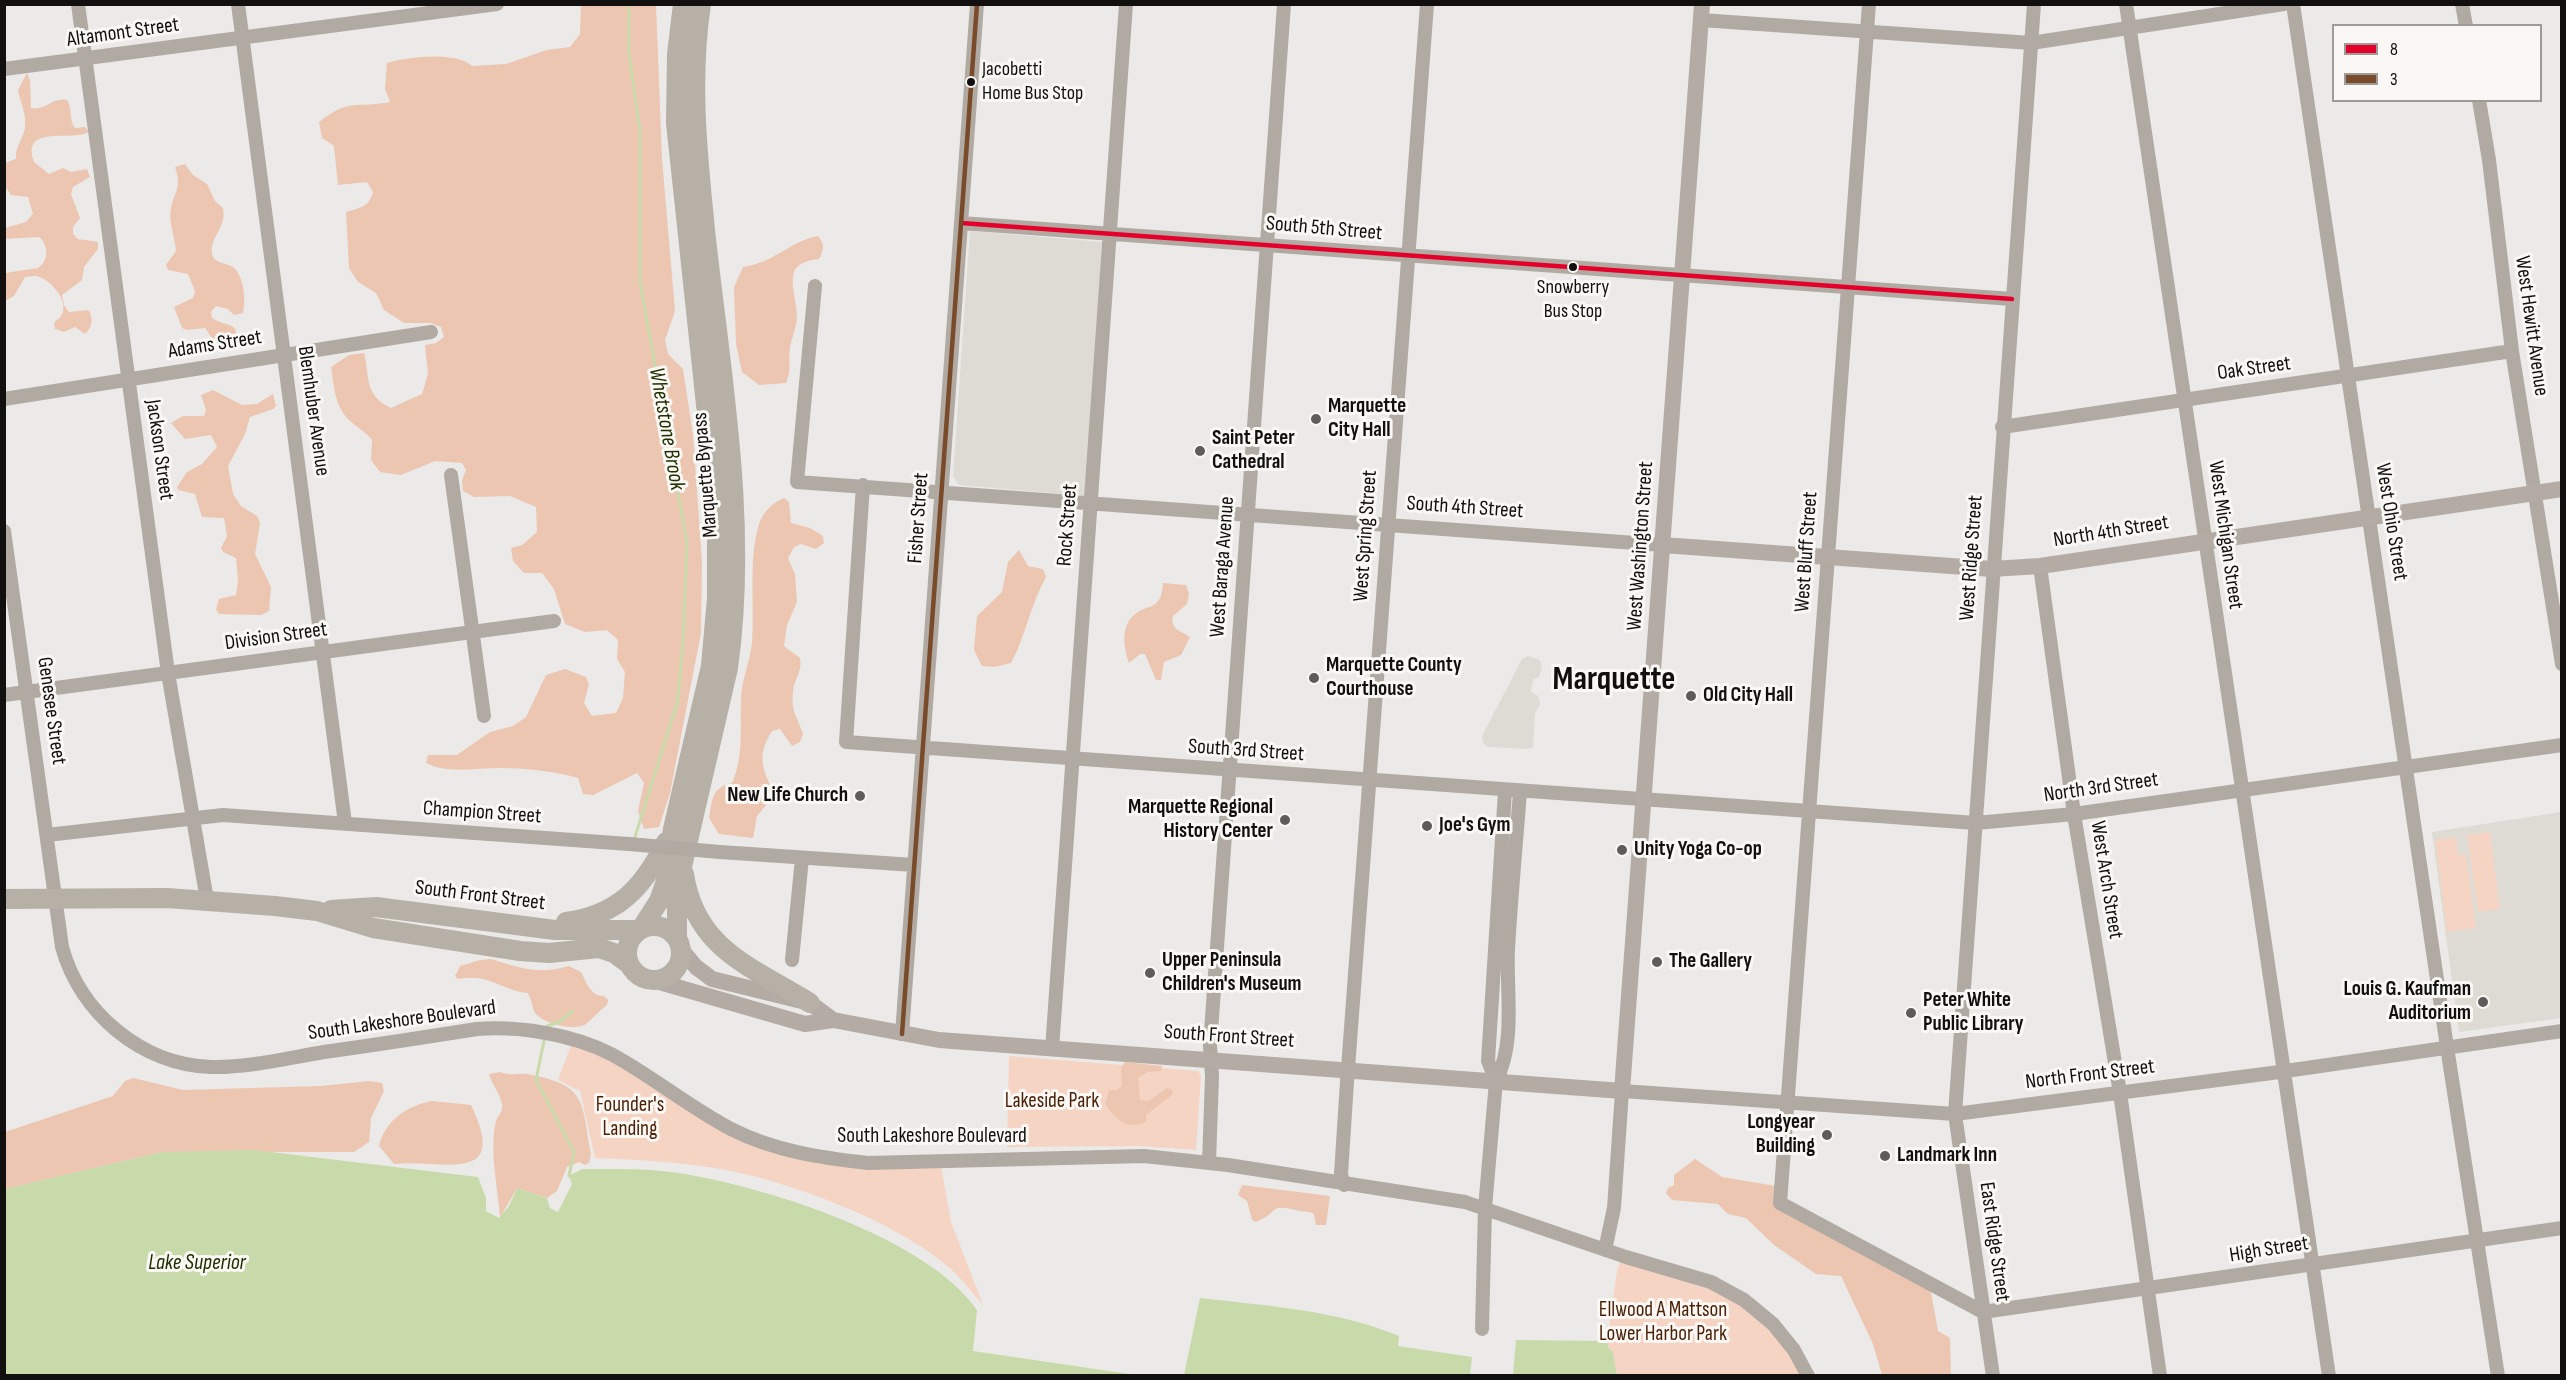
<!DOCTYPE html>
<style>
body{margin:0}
#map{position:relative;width:2566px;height:1380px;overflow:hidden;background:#ebeae8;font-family:"Sofia Sans Condensed",sans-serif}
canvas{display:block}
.frame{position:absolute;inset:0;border:6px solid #11100f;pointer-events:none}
.legend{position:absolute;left:2332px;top:24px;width:210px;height:78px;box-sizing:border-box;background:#f9f8f5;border:2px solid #9c9b99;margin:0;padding:8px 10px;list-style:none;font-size:18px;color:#11100f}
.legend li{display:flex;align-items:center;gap:12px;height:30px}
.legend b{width:30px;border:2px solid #9c9b99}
</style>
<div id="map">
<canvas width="2566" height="1380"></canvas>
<div class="frame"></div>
<ul class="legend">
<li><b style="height:8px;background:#e4002b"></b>8</li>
<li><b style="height:8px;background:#7a4b2a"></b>3</li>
</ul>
</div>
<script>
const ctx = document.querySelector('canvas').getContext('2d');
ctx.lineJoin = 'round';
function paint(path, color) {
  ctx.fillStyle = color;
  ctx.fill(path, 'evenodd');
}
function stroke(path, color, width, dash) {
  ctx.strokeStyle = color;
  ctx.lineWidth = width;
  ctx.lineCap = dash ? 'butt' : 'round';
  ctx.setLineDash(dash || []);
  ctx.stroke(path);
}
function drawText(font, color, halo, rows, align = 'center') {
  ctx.font = font + ' "Sofia Sans Condensed",sans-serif';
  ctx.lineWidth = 6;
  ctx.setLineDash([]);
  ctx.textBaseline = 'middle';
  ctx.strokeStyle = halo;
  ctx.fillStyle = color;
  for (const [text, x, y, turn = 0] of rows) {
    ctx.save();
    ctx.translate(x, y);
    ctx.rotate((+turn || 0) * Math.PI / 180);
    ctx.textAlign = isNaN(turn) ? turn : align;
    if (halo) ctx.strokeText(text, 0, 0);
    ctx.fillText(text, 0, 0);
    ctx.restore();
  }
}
paint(new Path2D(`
 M 970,231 L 1102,242 L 1088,496 L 959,485 L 953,476 Z
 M 1528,656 L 1540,660 L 1542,667 L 1539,677 L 1533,680 L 1531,692 L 1538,696 L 1540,704 L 1535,714 L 1533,747 L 1528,749 L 1488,747 L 1483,743 L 1482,736 L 1522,659 Z
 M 2561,812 L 2561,1018 L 2459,1032 L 2432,832 Z`), '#dddbd4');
paint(new Path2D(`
 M 2490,832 L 2500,909 L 2478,912 L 2467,835 Z
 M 2456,837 L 2458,855 L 2466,854 L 2476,928 L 2447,932 L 2435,840 Z
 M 571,1045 L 595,1050 L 776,1149 L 941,1166 L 951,1222 L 983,1305 C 971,1292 960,1276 946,1265 C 894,1221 793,1183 726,1170 C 683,1162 639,1160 595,1158 L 580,1091 L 558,1080 Z
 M 1009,1056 L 1198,1071 L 1201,1076 L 1196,1150 L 1139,1146 L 1007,1147 Z
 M 1622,1256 L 1744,1300 L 1808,1375 L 1617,1375 L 1613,1352 L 1608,1347 L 1607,1341 L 1617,1271 Z`), '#f5d4c3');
paint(new Path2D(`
 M 581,5 L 656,5 L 662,159 L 675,311 L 665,340 L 668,354 L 683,369 L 693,435 L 702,562 L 701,633 L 670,793 L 659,827 L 644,829 L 638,811 L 644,783 L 637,773 L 593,795 L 583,794 L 578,778 C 553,771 524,768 499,768 C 476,768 447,774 426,763 L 428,755 L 457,755 L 490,732 L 513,726 L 526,717 L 546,675 L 565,669 L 586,677 L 589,684 L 584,703 L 592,716 L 616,713 L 623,698 L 625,672 L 617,659 L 618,640 L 607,630 L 585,632 L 565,624 L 554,589 L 542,573 L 524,573 L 513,561 L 511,548 L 522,545 L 537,532 L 536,507 L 510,496 L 474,497 L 463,491 L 462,480 L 466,470 L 462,463 L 435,461 L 401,475 L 380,472 L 371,460 L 372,440 C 365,431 354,426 347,418 C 334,403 334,385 331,367 L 349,355 L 364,353 C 370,378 364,395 391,408 L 422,394 L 428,374 L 425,345 L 436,343 L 444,337 L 441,327 L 430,323 L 404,323 L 384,310 L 376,293 L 358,282 L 349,268 L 346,212 C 360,208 369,207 373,192 L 367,182 L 338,185 L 334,146 L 322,138 L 319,122 C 351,97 356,109 390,102 L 385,89 L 387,63 C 408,57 455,51 472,66 L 506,64 L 547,50 L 570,47 L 580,34 Z
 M 27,73 L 30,80 L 31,108 C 46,111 52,97 67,100 C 73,109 68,119 75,128 L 85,127 L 89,132 C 69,142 21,124 34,162 L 49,174 L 63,168 L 71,172 L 87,169 L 90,177 L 73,187 L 71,194 L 80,218 L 73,227 L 73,234 L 78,239 L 98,242 L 98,249 L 84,267 L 82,280 L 62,295 L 64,305 L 69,312 L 88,310 C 94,317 92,328 85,334 L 75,327 L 64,332 L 55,329 L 54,323 C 56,320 59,319 61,316 C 70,302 52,281 39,277 C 35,275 30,277 25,277 L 14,296 L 5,301 L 5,273 L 38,268 C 49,261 49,245 39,237 L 5,239 L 5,228 L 26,222 L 33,214 L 28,197 L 11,195 L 4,185 L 5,163 L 16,159 C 15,147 23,139 25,128 C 27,115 20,102 18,90 Z
 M 185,164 L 193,175 L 207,184 L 215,201 L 223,208 C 227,228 210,236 212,253 C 213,264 227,262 234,268 C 244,277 246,300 243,313 L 234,315 L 228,309 L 216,306 L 211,312 L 212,318 C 227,328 242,320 234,346 C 215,353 215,340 205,328 L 187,330 L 182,328 L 174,307 L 193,298 L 195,291 L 188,274 L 168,270 L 166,265 L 176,251 C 175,237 168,222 171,208 C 175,190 182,188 175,167 Z
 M 818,236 C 825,244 824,249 819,259 C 810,260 800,262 795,270 C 789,281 797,302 797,316 C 797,326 792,337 790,347 C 788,362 792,368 786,383 L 759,385 L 742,372 L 736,344 L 734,287 L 743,267 C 776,262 788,242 818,236 Z
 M 213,390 L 242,405 L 257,404 L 273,394 L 276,406 L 273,409 L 250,417 L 245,434 L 228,466 L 233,494 L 241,506 L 257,516 L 260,523 L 255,554 L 271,587 L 269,611 L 261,615 L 219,614 L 216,609 L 219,599 L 236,595 L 238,581 L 236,558 L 223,552 L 221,548 L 227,536 L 224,518 L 202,517 L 195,494 L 178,490 L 177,487 L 187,472 L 202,464 L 217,447 L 211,435 L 185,439 L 171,423 L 183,416 L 204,416 L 206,410 L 201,395 Z
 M 784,498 L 789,502 L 791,523 L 810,528 L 823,536 L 824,543 L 816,549 L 801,544 L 794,547 L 788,558 L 795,574 L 797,602 L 787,625 L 784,646 L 800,658 C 803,671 794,679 793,691 C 791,714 797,715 803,734 L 800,742 L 792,746 L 780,729 L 772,731 C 755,758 764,769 774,795 L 757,816 L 753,838 L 719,834 L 709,818 C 712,800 712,787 732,783 C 744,757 740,725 741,697 C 742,679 750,661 752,643 C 755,604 748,560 759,524 C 762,513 773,502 784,498 Z
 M 1019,550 L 1028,566 L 1043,569 L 1046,577 C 1030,605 1026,636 1011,663 L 994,667 L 982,666 L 974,650 L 977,616 L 1002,592 L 1008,562 Z
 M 1163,583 L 1186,585 L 1189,594 L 1187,604 L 1173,616 L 1172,622 L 1176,629 L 1190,637 L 1181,655 L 1164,662 L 1161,680 L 1156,680 L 1145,654 L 1140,654 L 1129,663 C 1123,646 1120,623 1138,612 C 1143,608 1150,608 1155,604 C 1162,599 1162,591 1163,583 Z
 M 491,959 C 520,968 537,975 569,966 L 581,972 C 587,983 590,996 604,996 L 608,1000 L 607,1005 C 600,1010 593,1018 586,1024 C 576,1032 539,1023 534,1011 C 532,1005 531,999 528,993 C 499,990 491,973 458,979 L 455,976 L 460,966 L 480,960 Z
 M 1125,1062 L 1162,1066 L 1161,1071 L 1147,1072 L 1138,1078 L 1140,1100 L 1149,1101 L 1167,1088 L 1172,1090 L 1173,1094 L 1146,1115 L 1146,1122 C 1127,1131 1115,1119 1105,1104 L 1109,1090 L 1116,1090 L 1122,1086 L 1121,1069 Z
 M 500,1072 C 510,1076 517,1073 527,1074 C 588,1085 581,1101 591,1154 L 589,1163 L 585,1165 L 579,1162 L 567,1167 L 557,1191 L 547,1198 L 517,1188 L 500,1218 C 498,1187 489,1152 496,1121 C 497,1117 502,1113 502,1108 C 504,1099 492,1085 489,1074 Z
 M 133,1078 L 183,1090 L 321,1086 L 370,1081 L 382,1083 L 384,1091 L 371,1118 L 369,1142 L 354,1152 L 162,1152 L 5,1189 L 5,1132 L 113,1096 L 125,1081 Z
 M 432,1101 L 471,1105 C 511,1188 439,1158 394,1164 L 379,1146 C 385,1121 406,1106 432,1101 Z
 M 1695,1159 L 1722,1177 L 1776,1186 L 1775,1200 L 1930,1287 L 1938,1331 L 1950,1338 L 1951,1375 L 1882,1375 L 1873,1344 L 1841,1276 L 1816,1274 L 1774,1245 L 1746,1218 L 1728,1214 L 1718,1204 L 1672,1200 L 1666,1193 L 1668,1188 L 1674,1185 L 1674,1175 Z
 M 1242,1185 L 1330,1196 L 1326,1225 L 1316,1225 L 1314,1214 C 1309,1211 1306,1212 1300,1211 C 1266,1203 1282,1211 1256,1222 L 1252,1220 L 1247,1201 L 1238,1195 Z`), '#ecc6b1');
paint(new Path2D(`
 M 254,1150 L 478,1177 L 486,1198 L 486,1211 L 499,1218 L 509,1206 L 517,1188 L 547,1198 L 550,1208 L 558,1212 L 572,1184 L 569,1176 L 582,1169 C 614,1169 648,1168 679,1173 C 763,1186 927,1237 977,1310 L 973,1351 L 1136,1375 L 5,1375 L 5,1189 L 162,1152 Z
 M 1200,1298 C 1267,1306 1337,1310 1399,1336 L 1398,1346 L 1472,1357 L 1470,1375 L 1184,1375 Z
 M 1516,1340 L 1607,1341 L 1608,1347 L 1613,1352 L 1617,1375 L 1513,1375 Z`), '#c8daaa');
stroke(new Path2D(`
 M 629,4 L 629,55 L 640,130 L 640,282 L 687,543 L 683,640 L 678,700 L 634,840
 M 546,1030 L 547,1026 L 559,1022 L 573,1011
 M 545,1036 L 536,1080 L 574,1152 L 569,1176`), '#c8daaa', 3);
stroke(new Path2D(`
 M 78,4 L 168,673 L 207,900
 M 238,4 L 345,823
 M 1869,4 L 1780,1203 L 1983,1312 L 2562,1228
 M 2126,4 L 2329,1376
 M 2293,4 L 2447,1047 L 2498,1376
 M 2462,4 L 2466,26
 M 1701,20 L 2031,43 L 2284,4
 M 4,69 L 497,4
 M 2479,100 L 2489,160 L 2512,351 L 2562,664
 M 961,223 L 2012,299
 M 815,286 L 797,482 L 1663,545
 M 4,399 L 431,332
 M 2002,427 L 2512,351
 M 451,475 L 484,716
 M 863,485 L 846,742 L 1976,823 L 2074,814 L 2562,745
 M 4,531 L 62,947 C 80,1013 142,1065 211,1067 C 248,1068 287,1058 324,1052 C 375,1045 426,1037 477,1029 C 519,1026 572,1034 611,1054 C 652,1076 689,1107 731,1129 C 774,1151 822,1158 868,1163 L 1144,1156 L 1228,1165 L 1465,1202 L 1626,1257 L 1711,1282 L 1744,1300 L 1773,1324 L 1794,1350 L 1808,1376
 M 2040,566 L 2074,814 L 2120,1093 L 2160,1376
 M 4,695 L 554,621
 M 47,835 L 223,815 L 629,844
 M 720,852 L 914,865
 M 792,960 L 802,858
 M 902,1034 L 977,4
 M 1052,1049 L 1126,4
 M 1496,1081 L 1488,1061 L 1505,791
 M 1209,1163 L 1212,1076 L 1210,1046 L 1284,4
 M 1344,1185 L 1341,1174 L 1347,1082 L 1427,4
 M 1605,1250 L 1614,1208 L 1622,1091 L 1955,1114 L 2272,1073 L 2562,1031
 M 1482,1329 L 1485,1208 L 1496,1081 C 1516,1041 1506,993 1508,949 C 1511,897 1516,844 1520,792
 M 1993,1376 L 1955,1114 L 2034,4`), '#b1aaa3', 14);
stroke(new Path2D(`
 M 1663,545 L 1992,569 L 2040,566 L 2562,489
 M 681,949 L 696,967 L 712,979 L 810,1003 L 833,1020
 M 656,981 L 805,1024 L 833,1020 L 939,1040 L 1622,1091 L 1702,4`), '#b4aca4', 16);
stroke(new Path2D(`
 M 684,874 C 695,949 752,967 810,1003
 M 4,899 L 167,898 L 275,906 L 317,911 L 373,928 L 520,951 L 549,953 L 599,948 L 614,953 L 629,964
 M 331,910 L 376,907 L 555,930 L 638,930
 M 566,922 C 618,915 643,888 666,842
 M627 953a27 27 0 1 1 54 0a27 27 0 1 1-54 0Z
 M 641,929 L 659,901 L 666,881 L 673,829 L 711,666 L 717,598 L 717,508 L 676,123 L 677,54 L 683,4
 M 677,938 L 677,888 L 728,668 C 748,526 722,381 706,239 C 698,160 689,84 701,4`), '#b6b0a7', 20);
stroke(new Path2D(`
 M 629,844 L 720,852`), '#b1aaa3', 14);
stroke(new Path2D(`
 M 961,223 L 2012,299`), '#e4002b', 4.5);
stroke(new Path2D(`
 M 902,1034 L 977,4`), '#7a4b2a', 4.5);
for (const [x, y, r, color] of [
 [971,82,5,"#11100f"],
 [1573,267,5,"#11100f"],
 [1316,419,6,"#5d5c5b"],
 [1200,451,6,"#5d5c5b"],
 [1314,678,6,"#5d5c5b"],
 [1691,696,6,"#5d5c5b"],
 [860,796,6,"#5d5c5b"],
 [1285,820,6,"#5d5c5b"],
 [1427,826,6,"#5d5c5b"],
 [1622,850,6,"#5d5c5b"],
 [1657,962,6,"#5d5c5b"],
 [1150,973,6,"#5d5c5b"],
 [2483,1002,6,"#5d5c5b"],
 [1911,1013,6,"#5d5c5b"],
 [1827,1135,6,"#5d5c5b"],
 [1885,1156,6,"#5d5c5b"]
]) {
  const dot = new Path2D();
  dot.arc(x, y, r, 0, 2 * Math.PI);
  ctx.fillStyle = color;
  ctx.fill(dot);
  stroke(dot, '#f9f8f5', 2);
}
drawText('20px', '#11100f', '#f9f8f5', [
 ["Jacobetti",982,70],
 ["Home Bus Stop",982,94],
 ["Snowberry",1573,288,"center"],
 ["Bus Stop",1573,312,"center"]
], 'left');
drawText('21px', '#11100f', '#f9f8f5', [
 ["Altamont Street",123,33,-8],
 ["South 5th Street",1324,229,5],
 ["West Hewitt Avenue",2531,326,82],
 ["Adams Street",215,345,-9],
 ["Oak Street",2254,369,-8],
 ["Blemhuber Avenue",313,411,82],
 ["Jackson Street",159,450,82],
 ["Marquette Bypass",706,475,-95],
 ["South 4th Street",1465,508,4],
 ["Fisher Street",919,518,-86],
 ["West Ohio Street",2391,522,81],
 ["Rock Street",1068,525,-86],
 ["North 4th Street",2111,532,-9],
 ["West Michigan Street",2225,535,82],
 ["West Spring Street",1366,536,-86],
 ["West Washington Street",1641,546,-86],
 ["West Bluff Street",1807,552,-86],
 ["West Ridge Street",1972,558,-86],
 ["West Baraga Avenue",1223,567,-86],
 ["Division Street",276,637,-8],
 ["Genesee Street",51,711,82],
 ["South 3rd Street",1246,751,4],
 ["North 3rd Street",2101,788,-8],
 ["Champion Street",482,813,4],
 ["West Arch Street",2106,880,81],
 ["South Front Street",480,896,7],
 ["South Lakeshore Boulevard",402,1021,-8],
 ["South Front Street",1229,1037,4],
 ["North Front Street",2090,1075,-7],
 ["South Lakeshore Boulevard",932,1137],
 ["East Ridge Street",1994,1242,82],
 ["High Street",2269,1250,-9]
]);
drawText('bold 21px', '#11100f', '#f9f8f5', [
 ["Marquette",1328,407],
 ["City Hall",1328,431],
 ["Saint Peter",1212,439],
 ["Cathedral",1212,463],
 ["Marquette County",1326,666],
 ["Courthouse",1326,690],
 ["Old City Hall",1703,696],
 ["New Life Church",848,796,"right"],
 ["Marquette Regional",1273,808,"right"],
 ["History Center",1273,832,"right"],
 ["Joe's Gym",1439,826],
 ["Unity Yoga Co-op",1634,850],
 ["Upper Peninsula",1162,961],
 ["Children's Museum",1162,985],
 ["The Gallery",1669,962],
 ["Louis G. Kaufman",2471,990,"right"],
 ["Auditorium",2471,1014,"right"],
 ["Peter White",1923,1001],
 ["Public Library",1923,1025],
 ["Longyear",1815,1123,"right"],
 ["Building",1815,1147,"right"],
 ["Landmark Inn",1897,1156]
], 'left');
drawText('21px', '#4a1f05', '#f9f8f5', [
 ["Lakeside Park",1052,1102],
 ["Founder's",630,1106],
 ["Landing",630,1130],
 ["Ellwood A Mattson",1663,1311],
 ["Lower Harbor Park",1663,1335]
]);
drawText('italic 22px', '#202f00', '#f9f8f5', [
 ["Whetstone Brook",666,429,80],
 ["Lake Superior",197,1263]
]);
drawText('bold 33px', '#11100f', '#f9f8f5', [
 ["Marquette",1614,681]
]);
</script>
